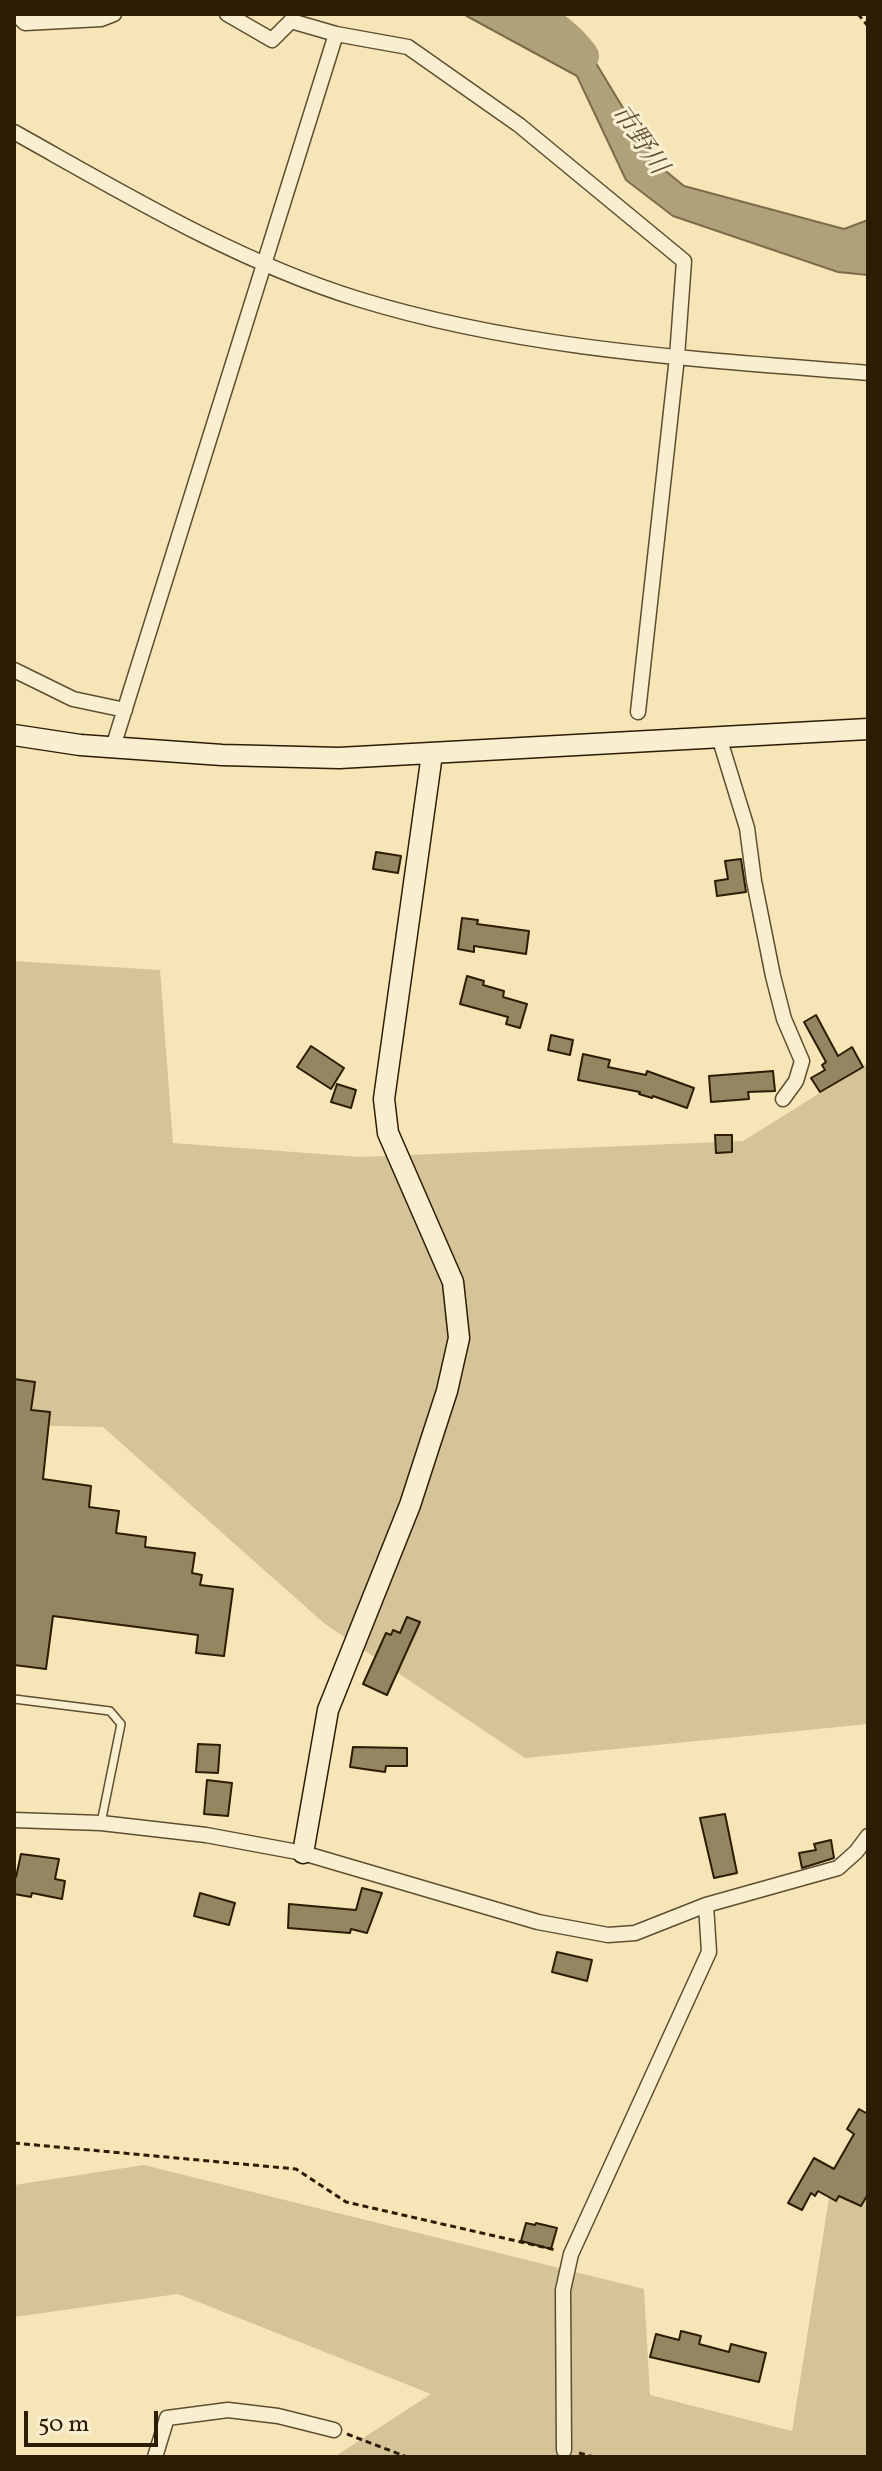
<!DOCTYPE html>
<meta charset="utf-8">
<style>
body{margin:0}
#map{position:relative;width:882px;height:2471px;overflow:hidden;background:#f6e6b7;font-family:Vollkorn,serif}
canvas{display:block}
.frame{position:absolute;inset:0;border:16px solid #2c1c03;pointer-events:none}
.scale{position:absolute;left:24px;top:2411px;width:134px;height:36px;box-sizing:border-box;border:4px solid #2c1c03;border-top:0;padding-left:10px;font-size:24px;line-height:28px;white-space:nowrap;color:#2c1c03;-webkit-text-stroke:6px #f9efd0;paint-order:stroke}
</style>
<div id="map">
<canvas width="882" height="2471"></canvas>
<div class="frame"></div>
<div class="scale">50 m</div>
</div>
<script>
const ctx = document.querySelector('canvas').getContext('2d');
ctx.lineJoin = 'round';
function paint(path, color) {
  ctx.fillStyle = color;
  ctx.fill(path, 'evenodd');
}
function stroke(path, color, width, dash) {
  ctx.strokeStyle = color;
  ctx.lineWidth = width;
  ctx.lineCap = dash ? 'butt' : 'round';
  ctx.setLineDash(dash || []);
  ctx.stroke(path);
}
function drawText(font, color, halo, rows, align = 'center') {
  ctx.font = font + ' Vollkorn,"Noto Serif JP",serif';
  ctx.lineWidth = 6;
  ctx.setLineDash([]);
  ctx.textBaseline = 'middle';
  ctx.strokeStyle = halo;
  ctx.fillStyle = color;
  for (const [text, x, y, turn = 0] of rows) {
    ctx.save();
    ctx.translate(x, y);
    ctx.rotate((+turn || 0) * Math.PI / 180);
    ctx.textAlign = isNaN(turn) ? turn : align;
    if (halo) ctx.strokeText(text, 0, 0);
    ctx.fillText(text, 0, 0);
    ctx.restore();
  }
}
paint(new Path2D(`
 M 14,961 L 160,970 L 173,1143 L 361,1157 L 743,1141 L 868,1063 L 868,1724 L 525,1758 L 325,1624 L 103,1427 L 14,1425 Z
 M 144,2165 L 644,2289 L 650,2395 L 792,2431 L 830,2192 L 868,2165 L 868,2457 L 334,2457 L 431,2394 L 178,2294 L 14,2317 L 14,2185 Z`), '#d4c498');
const water = new Path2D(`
 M 463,14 L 533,14 L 588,50 L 657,164 L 684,186 L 844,229 L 868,220 L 868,275 L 838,272 L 673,216 L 626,180 L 577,76 Z`);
paint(water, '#b1a17a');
stroke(water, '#7c6c4a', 2);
stroke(new Path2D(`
 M 529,14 C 551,23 569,37 583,56`), '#b1a17a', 32);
const building = new Path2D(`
 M 376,852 L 401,856 L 398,873 L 373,869 Z
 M 741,859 L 746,892 L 717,896 L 715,881 L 728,879 L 725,861 Z
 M 462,918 L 478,920 L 477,924 L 529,931 L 526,954 L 474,946 L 474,952 L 458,949 Z
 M 467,976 L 484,981 L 483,985 L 504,991 L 503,997 L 527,1004 L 520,1028 L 506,1024 L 508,1017 L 460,1004 Z
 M 816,1015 L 838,1056 L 852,1047 L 863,1067 L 820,1092 L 811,1078 L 825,1070 L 822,1065 L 826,1062 L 804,1022 Z
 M 551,1035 L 573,1040 L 570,1055 L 548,1050 Z
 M 311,1046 L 344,1068 L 331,1089 L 297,1067 Z
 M 583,1054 L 610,1060 L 608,1067 L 646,1075 L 647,1071 L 694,1088 L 687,1108 L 653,1096 L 652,1098 L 639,1094 L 640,1092 L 578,1080 Z
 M 773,1071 L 775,1091 L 748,1092 L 749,1099 L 711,1102 L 709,1076 Z
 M 337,1084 L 356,1090 L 351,1108 L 331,1102 Z
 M 715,1135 L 732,1135 L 732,1152 L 716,1153 Z
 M 14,1379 L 35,1382 L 31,1410 L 50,1412 L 43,1479 L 91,1486 L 89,1507 L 119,1511 L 116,1533 L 146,1537 L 145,1547 L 195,1553 L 192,1573 L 202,1575 L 200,1585 L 233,1589 L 224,1656 L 196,1653 L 198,1635 L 53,1616 L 46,1669 L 14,1665 Z
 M 407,1617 L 420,1622 L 387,1695 L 363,1684 L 386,1633 L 391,1635 L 393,1630 L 400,1633 Z
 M 198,1744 L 220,1745 L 218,1773 L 196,1772 Z
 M 353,1747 L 407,1748 L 407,1766 L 386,1766 L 385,1772 L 350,1767 Z
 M 207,1780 L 232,1783 L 228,1816 L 204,1814 Z
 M 725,1814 L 737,1873 L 714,1878 L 700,1818 Z
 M 831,1840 L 834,1858 L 802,1868 L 799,1853 L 816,1850 L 814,1844 Z
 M 21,1854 L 59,1859 L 55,1879 L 65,1881 L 62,1899 L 32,1893 L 31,1897 L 14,1894 L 14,1877 L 16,1877 Z
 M 362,1888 L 382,1893 L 367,1933 L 351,1929 L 350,1933 L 288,1928 L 289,1904 L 356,1910 Z
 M 200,1893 L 235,1903 L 229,1925 L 194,1916 Z
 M 557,1952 L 592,1960 L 587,1981 L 552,1972 Z
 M 859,2109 L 866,2113 L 868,2110 L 868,2194 L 861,2206 L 839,2196 L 836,2201 L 818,2191 L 815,2196 L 811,2193 L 802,2210 L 788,2203 L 814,2158 L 834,2169 L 854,2134 L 847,2129 Z
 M 526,2223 L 535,2225 L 536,2223 L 557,2228 L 551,2249 L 521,2241 Z
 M 681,2331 L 701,2336 L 699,2344 L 729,2352 L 731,2344 L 766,2353 L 759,2382 L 650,2357 L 656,2334 L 679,2340 Z`);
paint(building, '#958561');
stroke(building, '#2c1c03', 2);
const lane = new Path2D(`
 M 14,1699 L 110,1711 L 121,1724 L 101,1823`);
const street = new Path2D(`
 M 16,14 L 25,23 L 101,19 L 114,14
 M 227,14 L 272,40 L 291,21 L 336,34 L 408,47 L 519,125 L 684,261 L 677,357 L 638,712
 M 14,132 C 125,194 236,261 358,299 C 523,350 697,359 868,373
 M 14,670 L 73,699 L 125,710
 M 719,737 L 747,828 L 754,881 L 773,976 L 784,1019 L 802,1061 L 796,1081 L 783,1099
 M 113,747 L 336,34
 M 14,1820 L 101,1823 L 206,1835 L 303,1853 L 538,1922 L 608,1935 L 635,1933 L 706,1905 L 838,1868 L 856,1852 L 868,1836
 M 564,2450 L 563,2290 L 571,2254 L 709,1952 L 706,1905
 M 155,2457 L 167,2418 L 228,2410 L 278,2416 L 334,2430`);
const secondary = new Path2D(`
 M 14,735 L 80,745 L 222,755 L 339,758 L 868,729
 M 303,1853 L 328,1710 L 410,1505 L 447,1391 L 459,1338 L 453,1282 L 388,1133 L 384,1099 L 432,754`);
stroke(lane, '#5e4e30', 10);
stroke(street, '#5e4e30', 17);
stroke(secondary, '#2c1c03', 23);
stroke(new Path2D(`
 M 858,14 L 868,26
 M 14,2143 L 296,2169 L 346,2202 L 556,2250
 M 347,2434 L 407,2457
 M 579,2453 L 594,2457`), '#2c1c03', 3, [6, 4]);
stroke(lane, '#f9efd0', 7);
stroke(street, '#f9efd0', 14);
stroke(secondary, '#f9efd0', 20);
drawText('italic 26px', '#615133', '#f9efd0', [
 ["市野川",637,141,55]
]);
</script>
